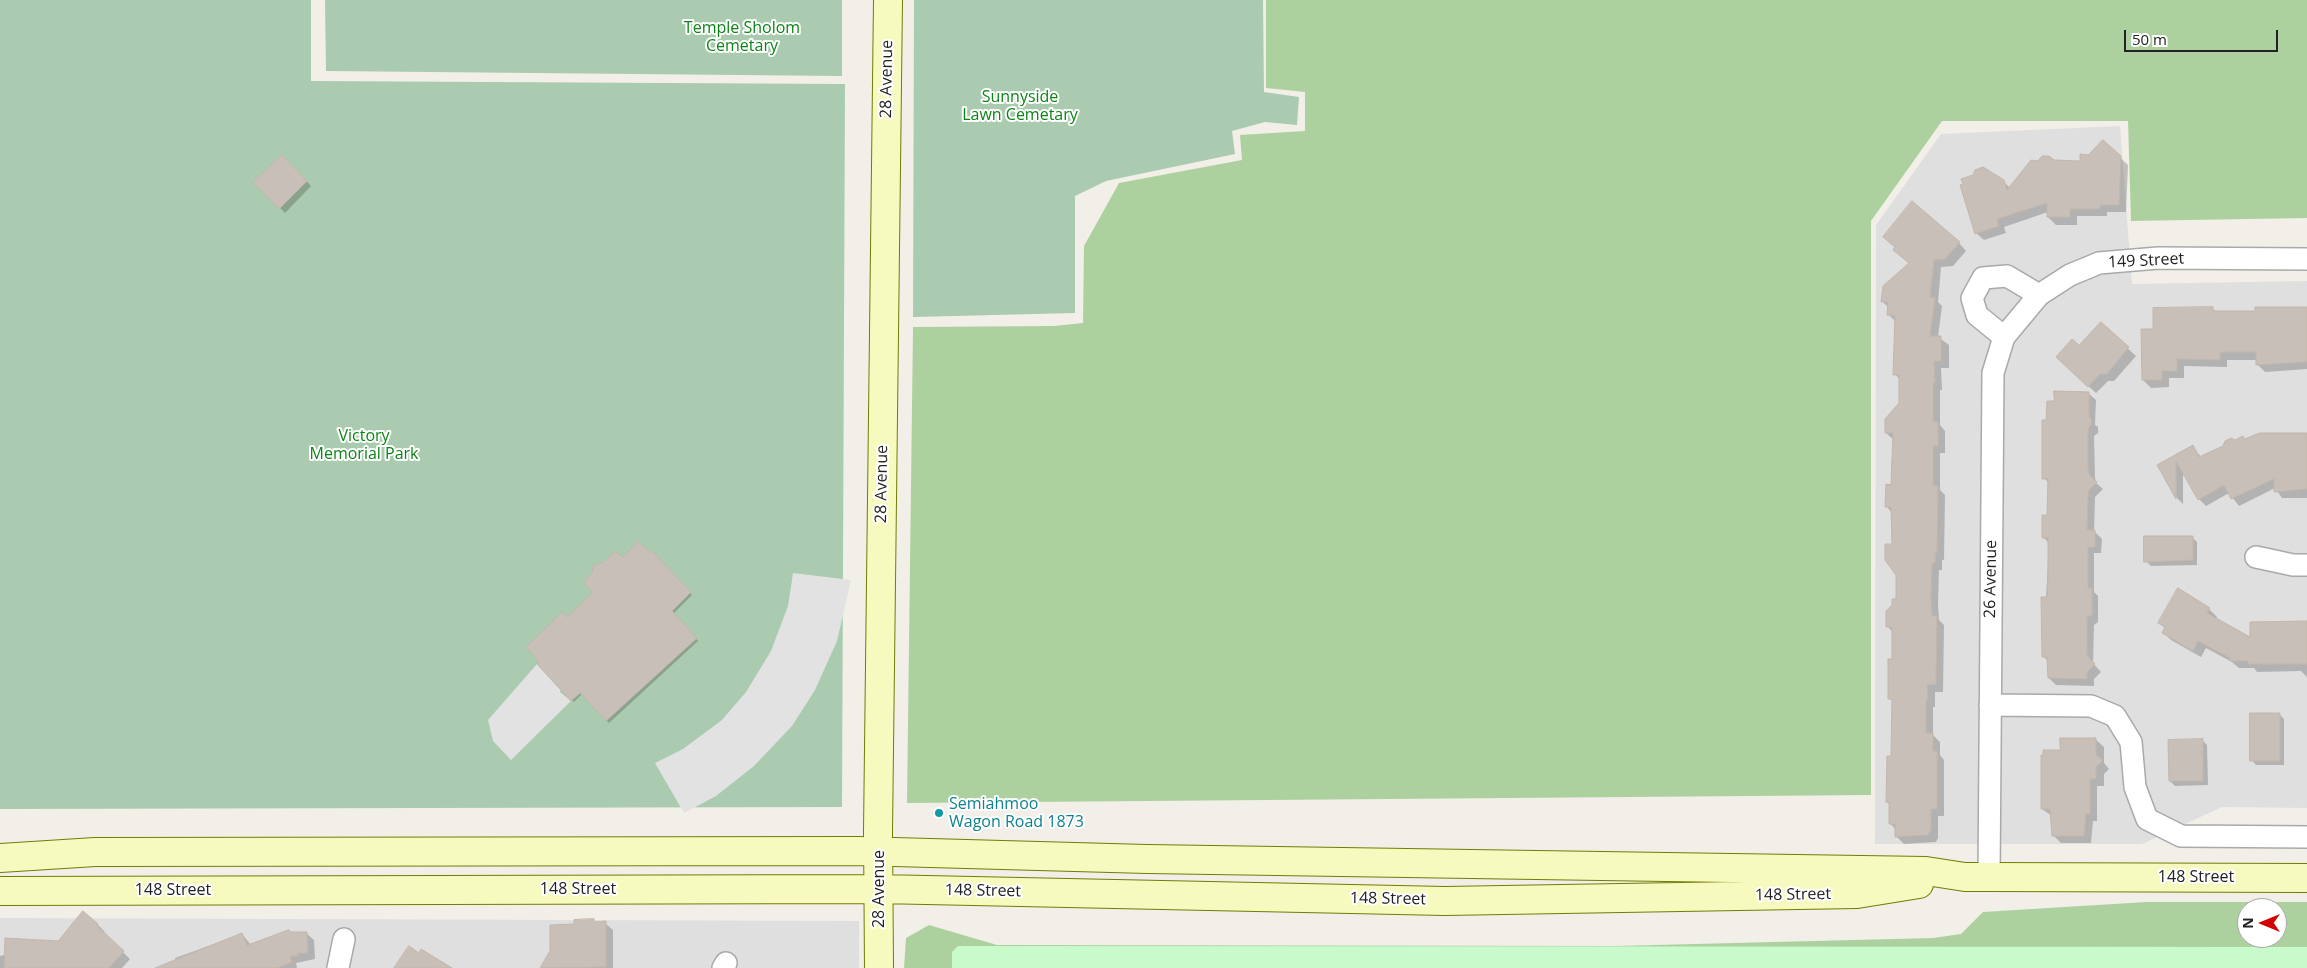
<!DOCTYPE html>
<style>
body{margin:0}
#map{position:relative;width:2307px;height:968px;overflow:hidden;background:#f2efe9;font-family:"Open Sans",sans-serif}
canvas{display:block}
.north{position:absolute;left:2237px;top:898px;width:50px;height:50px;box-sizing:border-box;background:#fff;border:1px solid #a7a7a7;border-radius:50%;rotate:270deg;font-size:14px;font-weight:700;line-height:20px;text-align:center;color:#222}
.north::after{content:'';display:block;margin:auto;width:18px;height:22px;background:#d40000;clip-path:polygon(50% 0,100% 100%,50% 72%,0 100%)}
.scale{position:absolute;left:2124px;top:30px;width:154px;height:22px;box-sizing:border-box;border:2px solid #222;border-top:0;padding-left:6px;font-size:15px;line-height:18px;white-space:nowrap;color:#222;-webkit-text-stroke:4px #fff;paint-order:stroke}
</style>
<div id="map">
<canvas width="2307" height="968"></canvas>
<div class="north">N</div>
<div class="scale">50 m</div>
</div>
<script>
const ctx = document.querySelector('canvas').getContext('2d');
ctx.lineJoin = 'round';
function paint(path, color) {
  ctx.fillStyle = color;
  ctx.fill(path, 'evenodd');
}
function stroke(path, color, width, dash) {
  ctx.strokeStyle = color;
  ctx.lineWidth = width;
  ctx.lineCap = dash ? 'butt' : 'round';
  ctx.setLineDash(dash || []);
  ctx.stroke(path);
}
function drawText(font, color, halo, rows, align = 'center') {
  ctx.font = font + ' "Open Sans",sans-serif';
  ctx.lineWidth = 4;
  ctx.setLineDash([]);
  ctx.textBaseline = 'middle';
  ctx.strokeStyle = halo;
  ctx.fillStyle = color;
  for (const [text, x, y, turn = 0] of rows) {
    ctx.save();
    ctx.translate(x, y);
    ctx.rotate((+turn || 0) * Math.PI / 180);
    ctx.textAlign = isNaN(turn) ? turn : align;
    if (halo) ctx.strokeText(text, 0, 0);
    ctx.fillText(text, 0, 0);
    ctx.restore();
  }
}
paint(new Path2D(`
 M 2120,126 L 2132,284 L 2307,281 L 2307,808 L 2222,807 L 2142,844 L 1875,844 L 1876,225 L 1941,134 Z
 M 0,918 L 859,921 L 859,968 L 0,968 Z`), '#e0dfdf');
paint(new Path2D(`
 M 1266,0 L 2307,0 L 2307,218 L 2131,221 L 2128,121 L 1942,121 L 1871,221 L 1871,795 L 907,803 L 913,327 L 1054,326 L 1083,323 L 1084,246 L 1119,183 L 1242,160 L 1240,135 L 1305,131 L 1305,92 L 1266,88 Z
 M 2146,902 L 2307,902 L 2307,968 L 904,968 L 906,938 L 929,925 L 997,945 L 1616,946 L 1933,938 L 1961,934 L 1983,912 ZM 2247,908 L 2277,908 L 2277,938 L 2247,938 Z`), '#add19e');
paint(new Path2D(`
 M 0,0 L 311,0 L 311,81 L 845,84 L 842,807 L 0,809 Z
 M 325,0 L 842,0 L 842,76 L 326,71 Z
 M 914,0 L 1263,0 L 1264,92 L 1299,97 L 1297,125 L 1265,122 L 1232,131 L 1235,154 L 1106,181 L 1075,196 L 1075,313 L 913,317 Z`), '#aacbaf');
paint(new Path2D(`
 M 958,946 L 2307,947 L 2307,968 L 952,968 L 952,952 Z`), '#c8facc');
paint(new Path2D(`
 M 793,573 L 851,580 L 837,641 L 815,690 L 792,726 L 754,766 L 716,796 L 684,813 L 655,763 L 683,749 L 722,720 L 746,692 L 771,651 L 788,606 Z
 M 537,664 L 561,690 L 560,692 L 571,701 L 511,760 L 493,741 L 488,720 Z`), '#e2e2e2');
paint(new Path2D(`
 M 2103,142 L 2128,165 L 2126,212 L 2107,212 L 2107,216 L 2077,216 L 2077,225 L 2056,225 L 2048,217 L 2048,212 L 2004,227 L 2006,233 L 1984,240 L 1976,233 L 2003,181 L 2010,188 L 2053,162 L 2081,162 Z
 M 282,156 L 311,186 L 285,213 L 255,182 Z
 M 1959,243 L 1966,251 L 1953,266 L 1941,267 L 1938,302 L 1942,306 L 1938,337 L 1949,345 L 1949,368 L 1941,368 L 1942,390 L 1940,390 L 1940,425 L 1945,431 L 1945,453 L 1940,453 L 1940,490 L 1945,495 L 1944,560 L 1942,560 L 1942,570 L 1939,570 L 1938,605 L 1939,620 L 1944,625 L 1943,692 L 1935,692 L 1935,707 L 1933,707 L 1933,735 L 1940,742 L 1940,755 L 1944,760 L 1944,816 L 1938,816 L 1938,838 L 1936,842 L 1904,844 L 1896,836 L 1896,830 L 1890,823 L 1890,805 L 1887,802 L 1892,757 L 1893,701 L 1889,698 L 1893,660 L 1893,632 L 1887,626 L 1897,600 L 1897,574 L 1892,513 L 1887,507 L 1892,486 L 1894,440 L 1886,433 L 1900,403 L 1900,380 L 1895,374 L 1896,322 L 1888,314 L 1889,308 L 1882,301 L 1910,264 L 1903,257 Z
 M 2213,309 L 2216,312 L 2256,312 L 2307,309 L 2307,369 L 2265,372 L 2257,364 L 2257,360 L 2227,360 L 2227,367 L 2184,366 L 2184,378 L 2169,378 L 2169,387 L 2151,388 L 2143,380 L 2154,330 Z
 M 2101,324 L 2136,356 L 2114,381 L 2108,381 L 2096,393 L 2065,365 L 2079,347 Z
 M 2088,393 L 2096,400 L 2095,425 L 2098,427 L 2098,433 L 2094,436 L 2095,477 L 2096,483 L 2103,489 L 2095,497 L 2094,531 L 2102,539 L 2101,553 L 2094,553 L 2094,592 L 2098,596 L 2098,622 L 2094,625 L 2093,663 L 2101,672 L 2094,679 L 2094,686 L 2056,685 L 2049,678 L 2049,662 L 2043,656 L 2049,543 L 2044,538 L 2048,516 L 2049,483 L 2044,478 L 2047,421 L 2055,402 Z
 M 2307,434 L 2307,498 L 2282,498 L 2275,488 L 2239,506 L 2229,493 L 2206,506 L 2199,499 L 2183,471 L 2183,504 L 2177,498 L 2159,465 L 2192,446 L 2201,457 L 2243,438 L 2245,440 Z
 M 2192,537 L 2197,542 L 2197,565 L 2151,566 L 2146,561 Z
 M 652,552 L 692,595 L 673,614 L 698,641 L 609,723 L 582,694 L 574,702 L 538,664 L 567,619 L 595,592 L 623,559 Z
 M 2209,609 L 2217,617 L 2216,619 L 2252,639 L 2306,623 L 2307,620 L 2307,677 L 2301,671 L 2257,672 L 2254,668 L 2239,668 L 2232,662 L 2206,648 L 2201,657 L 2171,640 L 2164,633 L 2166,629 L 2160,623 Z
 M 2279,714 L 2284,719 L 2284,765 L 2256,765 L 2252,760 Z
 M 2096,740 L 2104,747 L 2104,763 L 2109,769 L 2104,774 L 2104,786 L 2097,786 L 2097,821 L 2093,821 L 2091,843 L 2061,843 L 2053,835 L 2052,816 L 2042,809 L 2061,751 Z
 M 2202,740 L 2207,745 L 2208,785 L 2175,786 L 2170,781 Z
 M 576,921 L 605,923 L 613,930 L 613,968 L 541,968 L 552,951 L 576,926 Z
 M 98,925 L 105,932 L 103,933 L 130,959 L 122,968 L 0,968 L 0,956 L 58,942 Z
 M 291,933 L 306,933 L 314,940 L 315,959 L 296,963 L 297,968 L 162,968 L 177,963 L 175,958 L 242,934 L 251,945 Z`), '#0003');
const building = new Path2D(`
 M 2103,140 L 2121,156 L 2119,205 L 2100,205 L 2100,209 L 2070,209 L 2070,217 L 2047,217 L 2047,203 L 1997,219 L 1999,226 L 1975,234 L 1960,185 L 1963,184 L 1961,179 L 1973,175 L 1975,170 L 1983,167 L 2004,180 L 2007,190 L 2031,160 L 2038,161 L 2042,156 L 2049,156 L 2054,160 L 2080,161 L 2080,154 L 2088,155 Z
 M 282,155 L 307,181 L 279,209 L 253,182 Z
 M 1912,201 L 1960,242 L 1945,259 L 1934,260 L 1930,297 L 1935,298 L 1930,336 L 1941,336 L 1941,361 L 1934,361 L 1935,383 L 1933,383 L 1933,422 L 1938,422 L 1938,446 L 1933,446 L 1933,486 L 1938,486 L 1937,553 L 1935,553 L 1935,563 L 1932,563 L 1931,597 L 1932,616 L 1937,616 L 1936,684 L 1927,685 L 1928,700 L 1926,700 L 1926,733 L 1933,733 L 1933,751 L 1937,751 L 1937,809 L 1931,809 L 1931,830 L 1928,835 L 1895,837 L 1895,824 L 1889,824 L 1889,802 L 1886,802 L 1887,756 L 1891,756 L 1892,699 L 1888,699 L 1888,659 L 1892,659 L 1892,627 L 1886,627 L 1886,611 L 1892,605 L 1892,599 L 1896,599 L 1896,575 L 1885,560 L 1885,544 L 1892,544 L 1891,507 L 1885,507 L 1886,484 L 1891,485 L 1893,433 L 1885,433 L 1885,419 L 1899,403 L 1899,375 L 1893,375 L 1895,316 L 1887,315 L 1888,302 L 1881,302 L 1883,286 L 1909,263 L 1893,250 L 1895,247 L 1883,237 Z
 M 2213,307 L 2213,311 L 2255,311 L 2255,307 L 2307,307 L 2307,362 L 2256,365 L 2256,352 L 2220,352 L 2220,360 L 2177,359 L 2177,371 L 2162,371 L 2162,380 L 2142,380 L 2141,329 L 2153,329 L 2153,308 Z
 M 2101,322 L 2129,347 L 2107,374 L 2100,374 L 2088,387 L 2056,357 L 2072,339 L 2079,345 Z
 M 2054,391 L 2089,392 L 2089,417 L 2091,419 L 2091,425 L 2088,429 L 2088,469 L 2090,476 L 2097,482 L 2089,490 L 2088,498 L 2087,530 L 2095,530 L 2095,547 L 2088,547 L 2088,588 L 2092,588 L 2092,615 L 2087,617 L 2087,655 L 2095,664 L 2087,672 L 2087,679 L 2048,678 L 2047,657 L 2042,657 L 2041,597 L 2047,597 L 2048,573 L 2048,538 L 2042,538 L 2042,515 L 2047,515 L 2048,479 L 2042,479 L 2042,420 L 2046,420 L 2047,401 L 2054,401 Z
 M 2260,433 L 2307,433 L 2307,489 L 2274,492 L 2274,479 L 2231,499 L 2224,485 L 2198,500 L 2176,461 L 2176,499 L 2157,465 L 2193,445 L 2199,457 L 2223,446 L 2225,441 L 2231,438 L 2235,440 L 2243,436 L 2244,439 Z
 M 2144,536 L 2193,536 L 2193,560 L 2144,562 Z
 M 638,541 L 650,553 L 652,551 L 691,592 L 672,611 L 697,638 L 606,721 L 580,693 L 571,701 L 537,664 L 539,661 L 526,647 L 562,612 L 567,617 L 593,592 L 583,582 L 592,573 L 594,565 L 604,562 L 615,551 L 623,557 Z
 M 2178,588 L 2210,608 L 2207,613 L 2250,637 L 2250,622 L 2307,621 L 2307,664 L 2248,664 L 2248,661 L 2230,661 L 2230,658 L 2198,641 L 2193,651 L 2162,633 L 2165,627 L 2158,623 Z
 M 2250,713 L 2280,713 L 2280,761 L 2250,761 Z
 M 2060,738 L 2096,738 L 2096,755 L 2103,760 L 2096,767 L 2096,779 L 2090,779 L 2090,814 L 2086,814 L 2084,836 L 2052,836 L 2050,809 L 2041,809 L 2041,755 L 2043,755 L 2043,750 L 2060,750 Z
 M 2203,739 L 2203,781 L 2169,781 L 2168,740 Z
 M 83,911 L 98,924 L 97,926 L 124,951 L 109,968 L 4,968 L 5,938 L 58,941 Z
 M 594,919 L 594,922 L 606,921 L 606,967 L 540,968 L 550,951 L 550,925 L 574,924 L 574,920 Z
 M 289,930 L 290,932 L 307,932 L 308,953 L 298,953 L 298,956 L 290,956 L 292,962 L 277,968 L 155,968 L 242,933 L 247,945 Z
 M 409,946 L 419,953 L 421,949 L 452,968 L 394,968 Z`);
paint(building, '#c7bfb8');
stroke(building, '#c4b6ab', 1);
const street = new Path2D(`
 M 2004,337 L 1977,315 L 1972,298 L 1983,278 L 2007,276 L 2039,295
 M 2256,557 L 2293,565 L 2307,565
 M 1990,705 L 2091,706 L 2115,716 L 2131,742 L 2135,787 L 2147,819 L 2181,836 L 2307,837
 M 1989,877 L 1993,373 L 2004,337 L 2039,295 L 2070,275 L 2099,263 L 2158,258 L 2307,259
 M 338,968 L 344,939
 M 723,968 L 726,963`);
const secondary = new Path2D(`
 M 0,858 L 95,852 L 858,851 L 1147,859 L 1926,871 L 1965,877 L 1989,877 L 2307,878
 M 0,891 L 879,889 L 1445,901 L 1857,894 L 1919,884
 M 879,968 L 878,831 L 888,0`);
stroke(street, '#a9a9a9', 24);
stroke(secondary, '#707d05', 30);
stroke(street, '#fff', 21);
stroke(secondary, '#f7fabf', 28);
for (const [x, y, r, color] of [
 [939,813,5,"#0f9aa8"]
]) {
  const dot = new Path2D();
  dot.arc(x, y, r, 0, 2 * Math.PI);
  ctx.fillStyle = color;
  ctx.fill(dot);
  stroke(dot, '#fff', 2);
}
drawText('16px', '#0c8416', '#fff', [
 ["Temple Sholom",742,28],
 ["Cemetary",742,46],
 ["Sunnyside",1020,97],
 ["Lawn Cemetary",1020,115],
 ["Victory",364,436],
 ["Memorial Park",364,454]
]);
drawText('16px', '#222', '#fff', [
 ["28 Avenue",887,79,-89],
 ["149 Street",2146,261,-3],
 ["28 Avenue",882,484,-89],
 ["26 Avenue",1991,579,-89],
 ["148 Street",2196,877],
 ["148 Street",578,889],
 ["28 Avenue",879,889,-90],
 ["148 Street",173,890],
 ["148 Street",983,891,1],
 ["148 Street",1793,895,-1],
 ["148 Street",1388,899,1]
]);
drawText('16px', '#0d838f', '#fff', [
 ["Semiahmoo",949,804],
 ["Wagon Road 1873",949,822]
], 'left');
</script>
